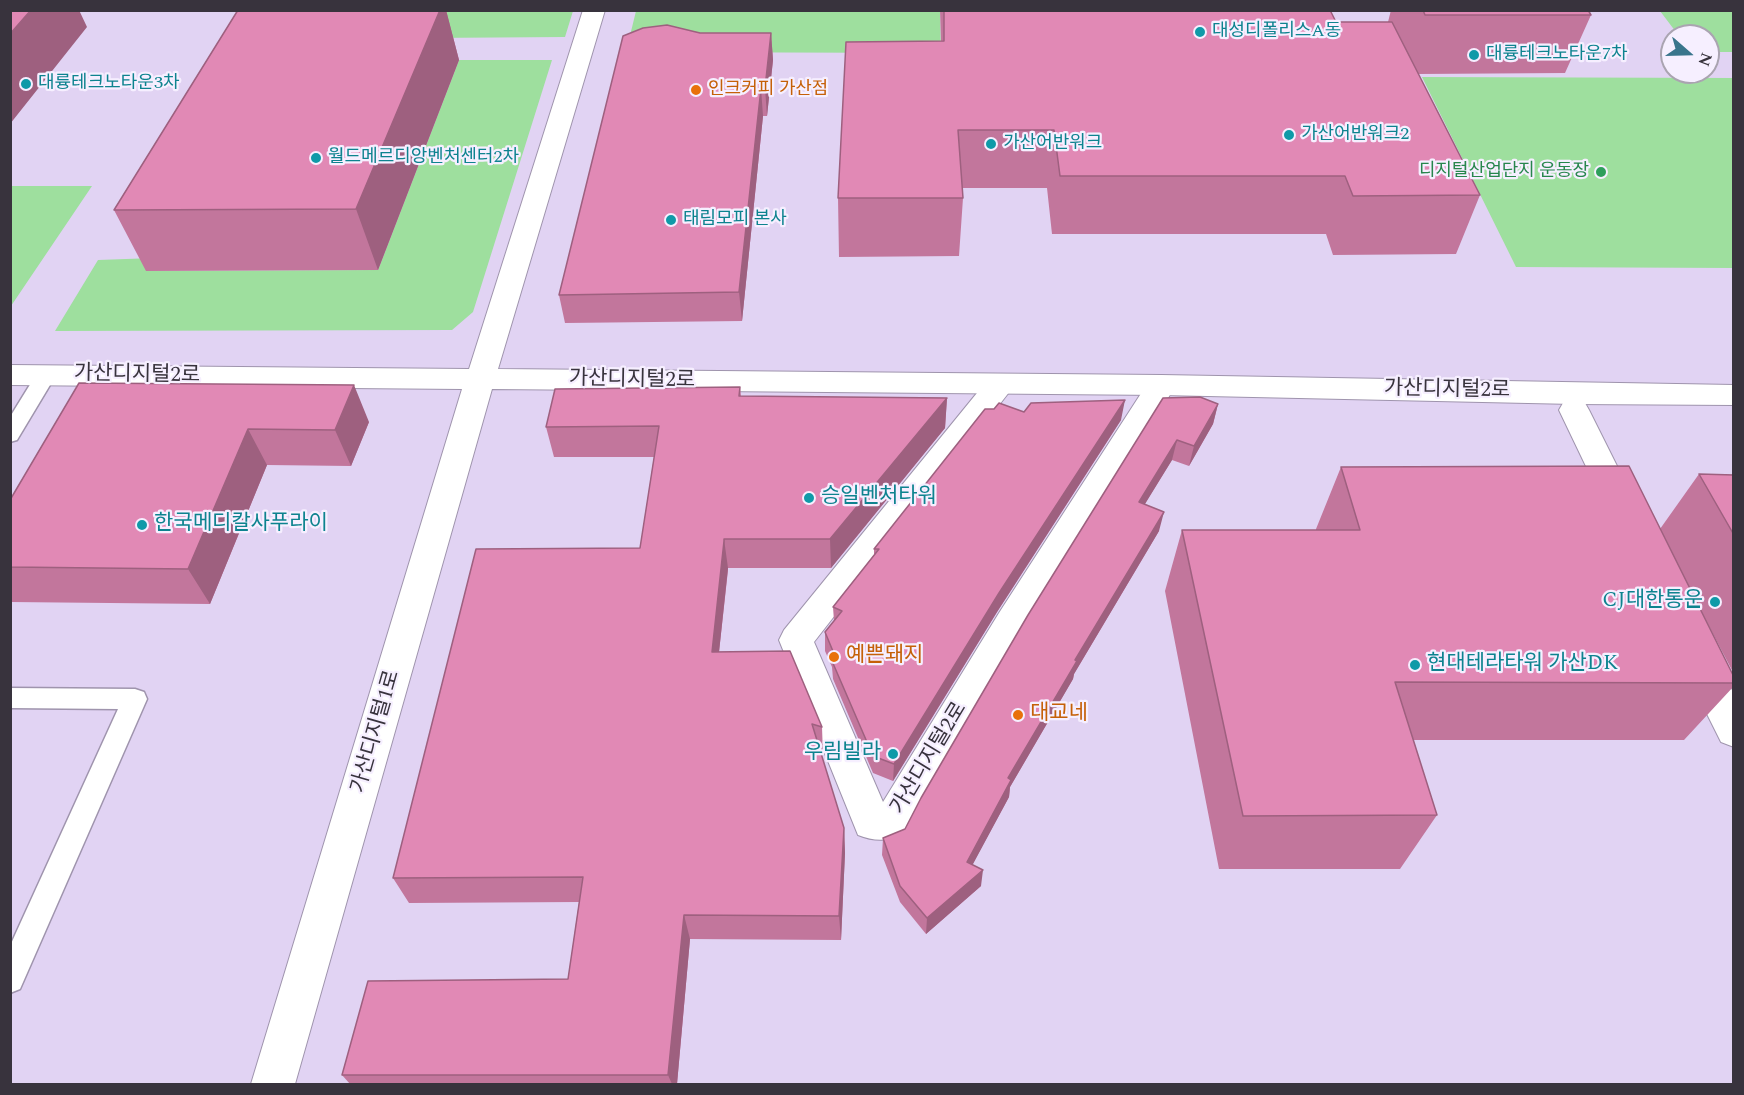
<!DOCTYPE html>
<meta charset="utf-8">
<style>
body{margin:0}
#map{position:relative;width:1744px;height:1095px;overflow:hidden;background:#ebdff9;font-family:Spectral,serif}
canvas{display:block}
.frame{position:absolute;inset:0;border:12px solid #38333d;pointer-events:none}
.north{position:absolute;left:1660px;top:24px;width:60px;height:60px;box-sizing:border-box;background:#f6efff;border:2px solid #aaa4b1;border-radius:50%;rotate:110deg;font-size:16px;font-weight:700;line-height:24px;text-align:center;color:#38333d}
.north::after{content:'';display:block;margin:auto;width:21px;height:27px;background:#39758c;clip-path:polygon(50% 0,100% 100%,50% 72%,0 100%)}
</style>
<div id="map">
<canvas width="1744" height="1095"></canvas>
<div class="frame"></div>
<div class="north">N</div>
</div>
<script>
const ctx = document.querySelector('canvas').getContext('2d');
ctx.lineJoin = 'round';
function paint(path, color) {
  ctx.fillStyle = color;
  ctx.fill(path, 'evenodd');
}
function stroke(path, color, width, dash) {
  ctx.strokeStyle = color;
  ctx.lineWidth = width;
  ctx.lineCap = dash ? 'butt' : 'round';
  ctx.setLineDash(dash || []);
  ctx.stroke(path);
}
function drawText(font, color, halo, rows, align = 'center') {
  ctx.font = font + ' Spectral,"Noto Sans KR",serif';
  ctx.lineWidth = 4.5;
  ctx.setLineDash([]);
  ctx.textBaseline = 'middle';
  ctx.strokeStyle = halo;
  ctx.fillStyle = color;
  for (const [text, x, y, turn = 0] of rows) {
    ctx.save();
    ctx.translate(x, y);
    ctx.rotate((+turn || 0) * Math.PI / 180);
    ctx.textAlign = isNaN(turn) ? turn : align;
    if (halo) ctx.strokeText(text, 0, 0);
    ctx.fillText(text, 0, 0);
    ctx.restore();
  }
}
paint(new Path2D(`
 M 82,10 L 1733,11 L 1733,1084 L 11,1084 L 10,11 L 63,21 ZM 1672,36 L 1708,36 L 1708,72 L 1672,72 Z`), '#e1d3f3');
paint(new Path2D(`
 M 438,11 L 573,11 L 565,37 L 425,38 Z
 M 636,11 L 940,11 L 941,53 L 626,52 Z
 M 1660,11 L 1733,11 L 1733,52 L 1708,52 L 1708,36 L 1679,36 Z
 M 459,60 L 552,60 L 473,312 L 452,330 L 55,331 L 98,260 L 154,258 L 147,271 L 378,270 Z
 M 1422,77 L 1733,78 L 1733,268 L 1516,267 Z
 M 11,186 L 92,186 L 11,306 L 10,186 Z`), '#9edf9e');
const service = new Path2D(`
 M 46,368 L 53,370 L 56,375 L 17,440 L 10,442 L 10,417 L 39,370 Z
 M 10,688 L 135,689 L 144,692 L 147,699 L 20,989 L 10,993 L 10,946 L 118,709 L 10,708 Z`);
const pedestrian = new Path2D(`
 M 1574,400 L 1585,403 L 1589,410 L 1637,506 L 1632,514 L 1621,518 L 1610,514 L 1605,506 L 1559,410 L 1563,403 Z
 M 1699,647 L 1712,652 L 1734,694 L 1734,747 L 1721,742 L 1681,662 L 1686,652 Z`);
const minor = new Path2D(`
 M 1000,374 L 1010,377 L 1015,384 L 1010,391 L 814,642 L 883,802 L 999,613 L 1151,378 L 1161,375 L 1171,378 L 1176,385 L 1023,633 L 906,834 C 889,841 875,842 858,835 L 779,640 L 784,630 L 990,377 Z`);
const tertiary = new Path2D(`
 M 583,10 L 605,10 L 498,369 L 1161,375 L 1734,385 L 1734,405 L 1574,404 L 1161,395 L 492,389 L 295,1084 L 251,1084 L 462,389 L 10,385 L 10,365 L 469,369 Z`);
stroke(service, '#9f94ad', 3);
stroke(pedestrian, '#9f94ad', 2);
stroke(minor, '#9f94ad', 2);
stroke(tertiary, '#9f94ad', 2);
paint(service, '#fff');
paint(pedestrian, '#fff');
paint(minor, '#fff');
paint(tertiary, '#fff');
paint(new Path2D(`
 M 238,10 L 446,10 L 459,60 L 378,270 L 146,271 L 114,210 Z
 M 940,10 L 1330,10 L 1336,22 L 1388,22 L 1391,10 L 1588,10 L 1591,15 L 1565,73 L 1418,74 L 1480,195 L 1456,254 L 1333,255 L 1326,234 L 1052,234 L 1047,188 L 962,188 L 963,198 L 959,256 L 839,257 L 838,198 L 941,41 Z
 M 700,33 L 771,33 L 773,60 L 767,116 L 763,116 L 742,321 L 565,323 L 559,295 Z
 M 79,383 L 369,422 L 351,466 L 267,465 L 210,604 L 10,602 L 10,500 Z
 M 740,387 L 741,396 L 947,398 L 945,428 L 831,568 L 728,568 L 728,570 L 719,652 L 822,727 L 823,755 L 821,754 L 844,828 L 845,853 L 841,940 L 690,939 L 677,1084 L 350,1084 L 342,1075 L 568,979 L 579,902 L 409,903 L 393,878 L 640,548 L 654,457 L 554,457 L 546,427 Z
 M 1163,398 L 1218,404 L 1213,424 L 1189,466 L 1172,460 L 1144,505 L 1159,531 L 1074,674 L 1073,679 L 1010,787 L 1009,797 L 972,865 L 981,886 L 926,934 L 900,902 L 882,855 L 883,838 L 905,829 Z
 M 1024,412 L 1121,420 L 997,612 L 893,781 L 873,773 L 833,679 L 832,667 L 825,651 L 825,632 L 834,621 L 833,607 L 874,555 L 874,549 Z
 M 1341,467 L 1660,529 L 1699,474 L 1734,475 L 1734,674 L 1693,596 L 1734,677 L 1734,686 L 1684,740 L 1413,740 L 1437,815 L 1400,869 L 1219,869 L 1165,591 L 1182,530 L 1316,530 L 1316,529 Z`), '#c2769c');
paint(new Path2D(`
 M 31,10 L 79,10 L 87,27 L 10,124 L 10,34 Z
 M 440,10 L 446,10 L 459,60 L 378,270 L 356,209 Z
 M 771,33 L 773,60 L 767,116 L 765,88 Z
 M 761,88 L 763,116 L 742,321 L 739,292 Z
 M 354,385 L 369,422 L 351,466 L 335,430 Z
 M 947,398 L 945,428 L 831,568 L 830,539 Z
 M 1125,400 L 1121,420 L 997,612 L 893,781 L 894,764 L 999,593 Z
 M 1218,404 L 1213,424 L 1189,466 L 1194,446 Z
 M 248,429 L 267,465 L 210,604 L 188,569 Z
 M 1177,440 L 1172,460 L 1134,522 L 1139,502 Z
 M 1164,512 L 1159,531 L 1074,674 L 1073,679 L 1010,787 L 1009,797 L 965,879 L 967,862 L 1008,778 L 1075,660 Z
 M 724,539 L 728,568 L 716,680 L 712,652 Z
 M 844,828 L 845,853 L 841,940 L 839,916 Z
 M 983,870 L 981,886 L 926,934 L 927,918 Z
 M 684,915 L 690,939 L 677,1084 L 672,1084 L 668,1075 Z`), '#9e607f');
const building = new Path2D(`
 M 10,10 L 31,10 L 10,34 Z
 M 238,10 L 440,10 L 356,209 L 114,210 Z
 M 944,10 L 1330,10 L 1336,22 L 1392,22 L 1480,195 L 1353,196 L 1345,176 L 1060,176 L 1054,130 L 958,130 L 963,198 L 838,198 L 846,42 L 944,41 Z
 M 1423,10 L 1588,10 L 1591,15 L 1425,15 Z
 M 667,25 L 700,33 L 771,33 L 765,88 L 761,88 L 739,292 L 559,295 L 623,36 L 643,28 Z
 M 79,383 L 354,385 L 335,430 L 248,429 L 188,569 L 10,567 L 10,500 Z
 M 740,387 L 739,396 L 947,398 L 830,539 L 724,539 L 724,541 L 712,652 L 790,651 L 822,727 L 812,724 L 844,828 L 839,916 L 684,915 L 668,1075 L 342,1075 L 368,981 L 568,979 L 583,877 L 393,878 L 476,549 L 640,548 L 659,426 L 546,427 L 555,389 Z
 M 1200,397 L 1218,404 L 1194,446 L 1177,440 L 1139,502 L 1164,512 L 1075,660 L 1077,661 L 1008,778 L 1011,780 L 967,862 L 983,870 L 927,918 L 900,886 L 883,838 L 905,829 L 921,798 L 1028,615 L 1163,398 Z
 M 1125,400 L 999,593 L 894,764 L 873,756 L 832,661 L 837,661 L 825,632 L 842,611 L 833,607 L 879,549 L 874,549 L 985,409 L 994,409 L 999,403 L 1024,412 L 1031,403 Z
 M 1629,466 L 1734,677 L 1734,683 L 1395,682 L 1437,815 L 1243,816 L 1182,530 L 1360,530 L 1341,467 Z
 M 1699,474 L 1734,475 L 1734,535 Z`);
paint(building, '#e189b5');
stroke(building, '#9e607f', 1.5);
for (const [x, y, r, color] of [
 [1200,32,6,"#0f9aa8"],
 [1474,55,6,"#0f9aa8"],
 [26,84,6,"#0f9aa8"],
 [696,90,6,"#e8710a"],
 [1289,135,6,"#0f9aa8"],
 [991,144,6,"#0f9aa8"],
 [316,158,6,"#0f9aa8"],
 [1601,172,6,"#2e9e5b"],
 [671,220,6,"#0f9aa8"],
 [809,498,6,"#0f9aa8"],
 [142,525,6,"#0f9aa8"],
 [1715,602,6,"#0f9aa8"],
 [834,657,6,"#e8710a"],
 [1415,665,6,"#0f9aa8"],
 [1018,715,6,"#e8710a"],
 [893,754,6,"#0f9aa8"]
]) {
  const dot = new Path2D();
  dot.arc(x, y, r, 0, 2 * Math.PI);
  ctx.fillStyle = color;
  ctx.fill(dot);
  stroke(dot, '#f6efff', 2);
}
drawText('18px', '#0d838f', '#f6efff', [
 ["대성디폴리스A동",1212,32],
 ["대륭테크노타운7차",1486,55],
 ["대륭테크노타운3차",38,84],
 ["가산어반워크2",1301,135],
 ["가산어반워크",1003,144],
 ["월드메르디앙벤처센터2차",328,158],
 ["태림모피 본사",683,220]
], 'left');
drawText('18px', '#c56008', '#f6efff', [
 ["인크커피 가산점",708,90]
], 'left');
drawText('18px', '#27864d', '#f6efff', [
 ["디지털산업단지 운동장",1589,172]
], 'right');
drawText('21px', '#38333d', '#f6efff', [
 ["가산디지털2로",137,376,1],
 ["가산디지털2로",632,381,1],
 ["가산디지털2로",1447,391,1],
 ["가산디지털1로",377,732,-74],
 ["가산디지털2로",930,759,-59]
]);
drawText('21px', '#0d838f', '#f6efff', [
 ["승일벤처타워",821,498],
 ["한국메디칼사푸라이",154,525],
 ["CJ대한통운",1703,602,"right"],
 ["현대테라타워 가산DK",1427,665],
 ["우림빌라",881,754,"right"]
], 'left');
drawText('21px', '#c56008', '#f6efff', [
 ["예쁜돼지",846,657],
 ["대교네",1030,715]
], 'left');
</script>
